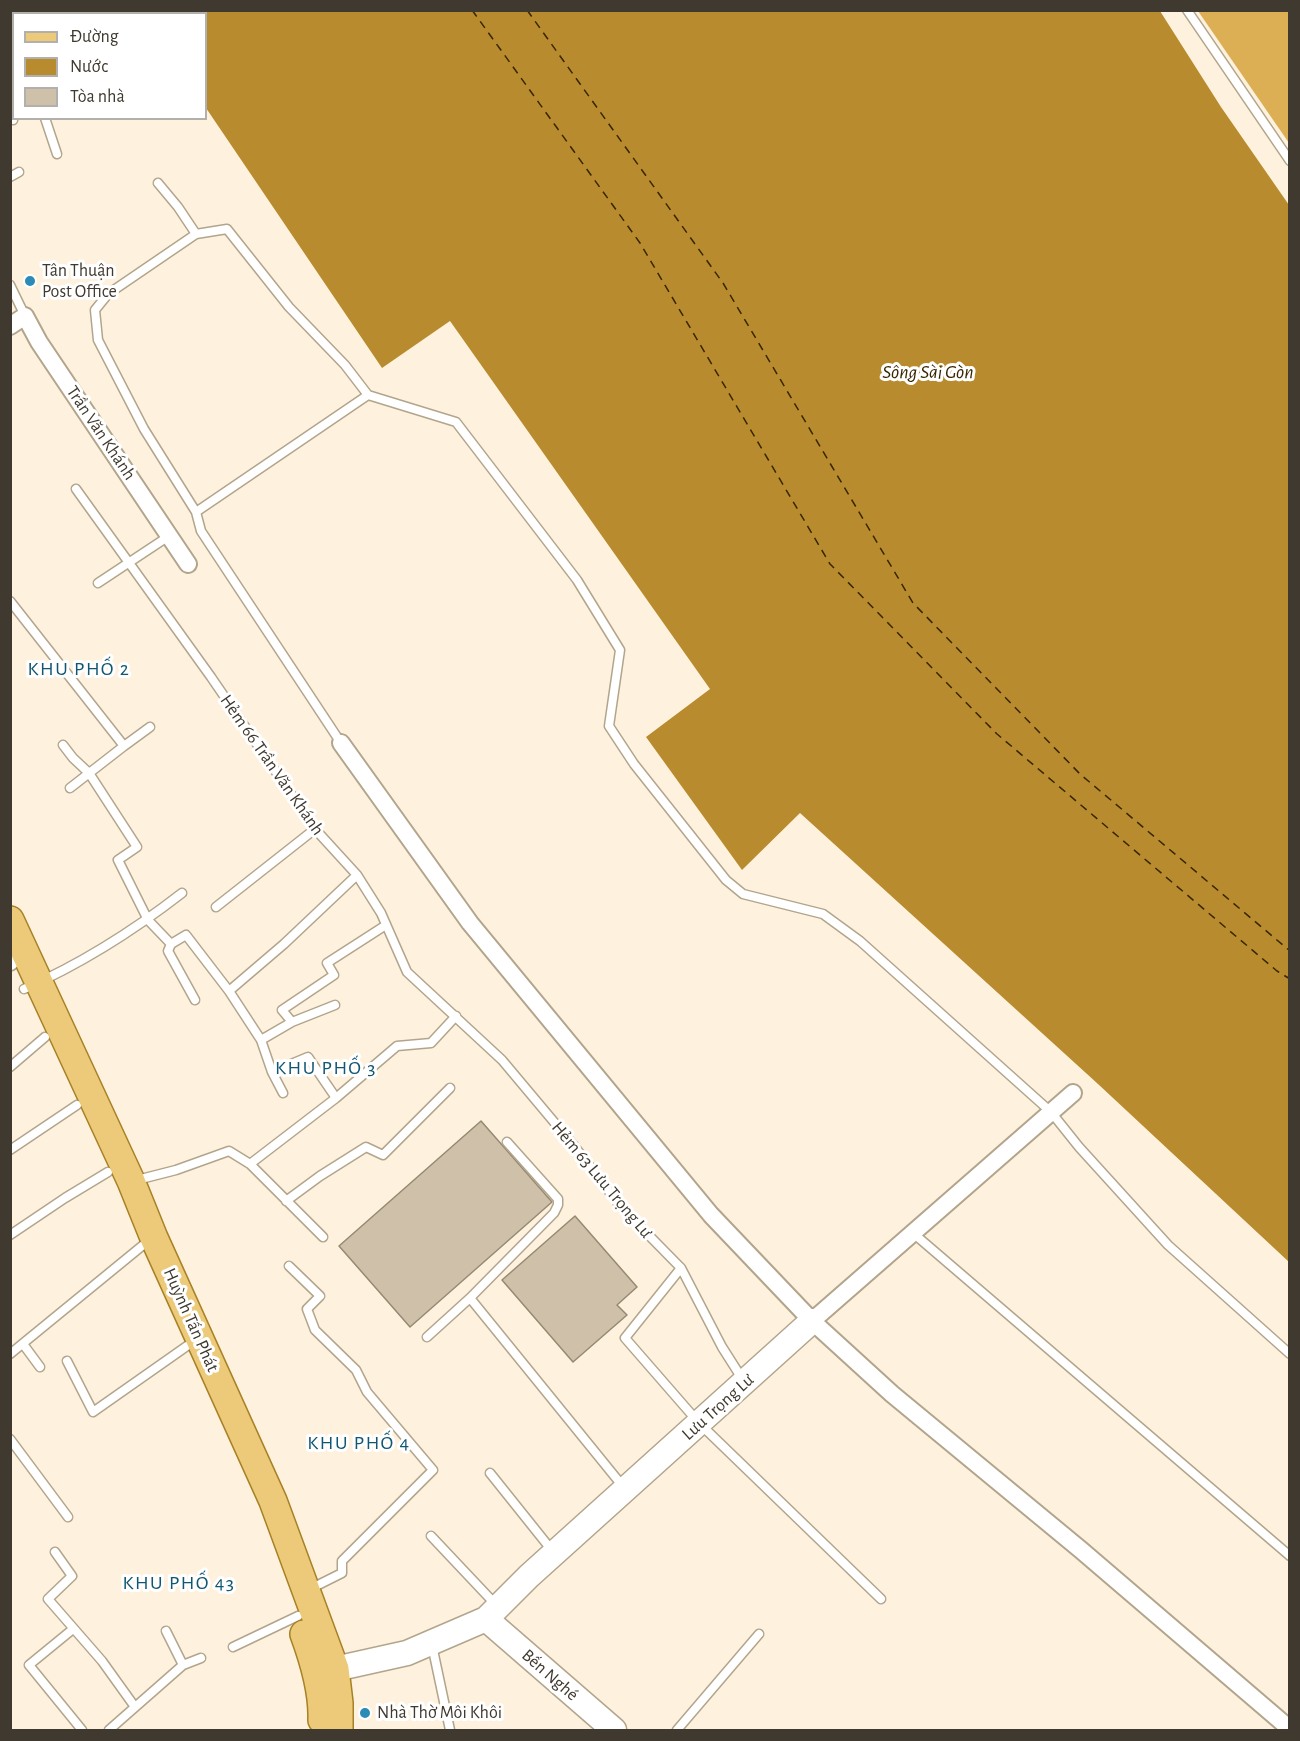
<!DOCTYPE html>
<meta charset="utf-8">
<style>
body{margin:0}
#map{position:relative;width:1300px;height:1741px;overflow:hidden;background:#fef2de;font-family:"Alegreya Sans",sans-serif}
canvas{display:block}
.frame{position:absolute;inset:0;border:12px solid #3f392f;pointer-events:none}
.legend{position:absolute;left:12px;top:12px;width:195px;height:108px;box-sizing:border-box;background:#fff;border:2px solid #b2b0ac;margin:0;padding:8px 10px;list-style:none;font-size:18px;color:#3f392f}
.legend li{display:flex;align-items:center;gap:12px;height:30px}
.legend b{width:30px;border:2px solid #b2b0ac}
</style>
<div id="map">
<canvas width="1300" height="1741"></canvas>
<div class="frame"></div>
<ul class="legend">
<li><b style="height:8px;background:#ecca79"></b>Đường</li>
<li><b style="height:16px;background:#b88c2e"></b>Nước</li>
<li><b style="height:16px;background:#cfc1a9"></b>Tòa nhà</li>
</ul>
</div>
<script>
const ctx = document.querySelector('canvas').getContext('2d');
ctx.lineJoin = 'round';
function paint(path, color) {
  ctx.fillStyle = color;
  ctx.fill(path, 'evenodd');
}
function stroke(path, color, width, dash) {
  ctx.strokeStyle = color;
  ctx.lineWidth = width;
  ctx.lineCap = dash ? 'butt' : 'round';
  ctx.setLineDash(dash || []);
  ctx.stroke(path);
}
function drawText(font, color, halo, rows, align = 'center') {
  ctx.font = font + ' "Alegreya Sans",sans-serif';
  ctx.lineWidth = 6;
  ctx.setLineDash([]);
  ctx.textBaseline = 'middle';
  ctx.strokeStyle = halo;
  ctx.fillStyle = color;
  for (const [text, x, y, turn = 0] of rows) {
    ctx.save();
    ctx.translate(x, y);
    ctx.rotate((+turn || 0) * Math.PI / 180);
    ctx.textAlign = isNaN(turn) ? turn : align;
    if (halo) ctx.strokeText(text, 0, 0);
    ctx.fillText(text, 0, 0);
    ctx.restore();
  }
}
paint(new Path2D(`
 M 1198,11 L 1289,11 L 1289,143 Z`), '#ddaf55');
paint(new Path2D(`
 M 142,11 L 1160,11 L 1221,107 L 1289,205 L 1289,1262 L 1098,1084 L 800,813 L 742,870 L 646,737 L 710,689 L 450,321 L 382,368 L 206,108 L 206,14 L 144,14 Z`), '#b88c2e');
stroke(new Path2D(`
 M 472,10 L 640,243 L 830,564 L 997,734 L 1277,971 L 1290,979
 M 527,10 L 723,283 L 913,603 L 1080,774 L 1290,951`), '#382600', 1.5, [8, 6]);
const building = new Path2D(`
 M 481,1121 L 552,1202 L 410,1327 L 339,1246 Z
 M 575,1216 L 637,1287 L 617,1305 L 627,1315 L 573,1362 L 502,1280 Z`);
paint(building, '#cfc1a9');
stroke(building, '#968972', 1.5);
const lane = new Path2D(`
 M 1187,10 L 1290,161
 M 45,118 L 57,154
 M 13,120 L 13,10
 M 10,177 L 19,172
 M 158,183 L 178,207 L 196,234
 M 10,285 L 25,316
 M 76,489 L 211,677 L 315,829 L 357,875 L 381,913 L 407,972 L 502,1060 L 575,1147 L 621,1207 L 681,1268 L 625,1338 L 699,1423 L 881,1599
 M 196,512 L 368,395
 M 98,583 L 169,536
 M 10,601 L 124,746 L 70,788
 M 341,743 L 201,531 L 196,512 L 144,429 L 98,340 L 95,310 L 108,294 L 196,234 L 227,229 L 289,307 L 345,365 L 368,395 L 456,422 L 577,580 L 620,650 L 609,726 L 634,764 L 726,880 L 743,894 L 823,914 L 860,941 L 1051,1112 L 1079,1147 L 1168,1245 L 1290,1354
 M 63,745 L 73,758 L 89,773 L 137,847 L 118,860 L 148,920 L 171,944
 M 124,746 L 150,727
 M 216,907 L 315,829
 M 171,944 L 186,935 L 229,991 L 261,1040 L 272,1072 L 283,1093
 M 171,944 L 168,951 L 195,1000
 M 24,989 C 81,964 133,931 182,893
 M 229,991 L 284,944 L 357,875
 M 292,1022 L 335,1005
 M 261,1040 L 292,1022 L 282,1010 L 334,975 L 327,963 L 386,925
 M 10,1067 L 45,1037
 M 272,1072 L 308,1057 L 336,1098
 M 10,1150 L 77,1105
 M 250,1164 L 323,1237
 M 133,1181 L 176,1170 L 229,1151 L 250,1164 L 336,1098 L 397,1046 L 431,1043 L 456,1016
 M 286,1201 L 320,1176 L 366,1147 L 383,1155 L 450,1088
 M 913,1233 L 1290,1556
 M 10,1235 L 65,1198 L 108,1172
 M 289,1266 L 320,1296 L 307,1309 L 315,1330 L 356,1370 L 367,1392 L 433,1470 L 342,1561 L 342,1573 L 310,1589
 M 681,1268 L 722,1347 L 743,1380
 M 470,1298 L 625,1489
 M 427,1337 L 470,1298 L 554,1213 L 558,1205 L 558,1199 L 507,1142
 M 23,1344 L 40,1367
 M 10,1354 L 142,1246
 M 67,1361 L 93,1412 L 187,1346
 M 10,1439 L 68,1517
 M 490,1473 L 554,1553
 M 431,1536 L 498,1607
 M 55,1552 L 72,1576 L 48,1599 L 102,1661 L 135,1707
 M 73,1629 L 29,1665 L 82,1730
 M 432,1645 L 450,1730
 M 233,1647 L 298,1616
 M 183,1665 L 201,1658
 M 109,1730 L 183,1665 L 166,1631
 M 677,1730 L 759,1634`);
const street = new Path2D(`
 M 100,10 L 101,14
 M 10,326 L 25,316 L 39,342 L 188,564
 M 341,743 L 470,923 L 711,1215 L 812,1321 L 892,1394 L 1081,1550 L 1290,1729
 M 10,962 L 11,961
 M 812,1321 L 1073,1093`);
const secondary = new Path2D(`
 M 486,1619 L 614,1730
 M 335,1669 L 407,1653 L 486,1619 L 529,1576 L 812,1321`);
const primary = new Path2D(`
 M 10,920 L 131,1181 L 154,1238 L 273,1501 L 335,1669 L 339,1703 L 339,1730
 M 304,1634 C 314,1661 323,1691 322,1720`);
stroke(lane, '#b2a58c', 11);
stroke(street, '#b2a58c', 20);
stroke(secondary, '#b2a58c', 27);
stroke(primary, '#a88025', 30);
stroke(lane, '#fff', 8);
stroke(street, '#fff', 16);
stroke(secondary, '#fff', 24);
stroke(primary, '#ecca79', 27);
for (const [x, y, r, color] of [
 [30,281,6,"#2b8ab6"],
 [365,1713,6,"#2b8ab6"]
]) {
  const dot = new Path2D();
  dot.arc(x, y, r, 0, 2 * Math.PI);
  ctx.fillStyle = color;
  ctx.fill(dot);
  stroke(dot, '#fff', 2);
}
drawText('18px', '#3f392f', '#fff', [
 ["Tân Thuận",42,271],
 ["Post Office",42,292],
 ["Nhà Thờ Môi Khôi",377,1713]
], 'left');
drawText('18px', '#3f392f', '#fff', [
 ["Trần Văn Khánh",101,433,56],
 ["Hẻm 66 Trần Văn Khánh",272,765,55],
 ["Hẻm 63 Lưu Trọng Lư",602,1180,50],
 ["Huỳnh Tấn Phát",191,1320,66],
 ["Lưu Trọng Lư",718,1407,-42],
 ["Bến Nghé",550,1675,41]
]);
drawText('italic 20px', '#382600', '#fff', [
 ["Sông Sài Gòn",928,372]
]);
ctx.letterSpacing = '1.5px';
drawText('20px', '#115673', '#fff', [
 ["KHU PHỐ 2",79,669],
 ["KHU PHỐ 3",326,1068],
 ["KHU PHỐ 4",359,1443],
 ["KHU PHỐ 43",179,1583]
]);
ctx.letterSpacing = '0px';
</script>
